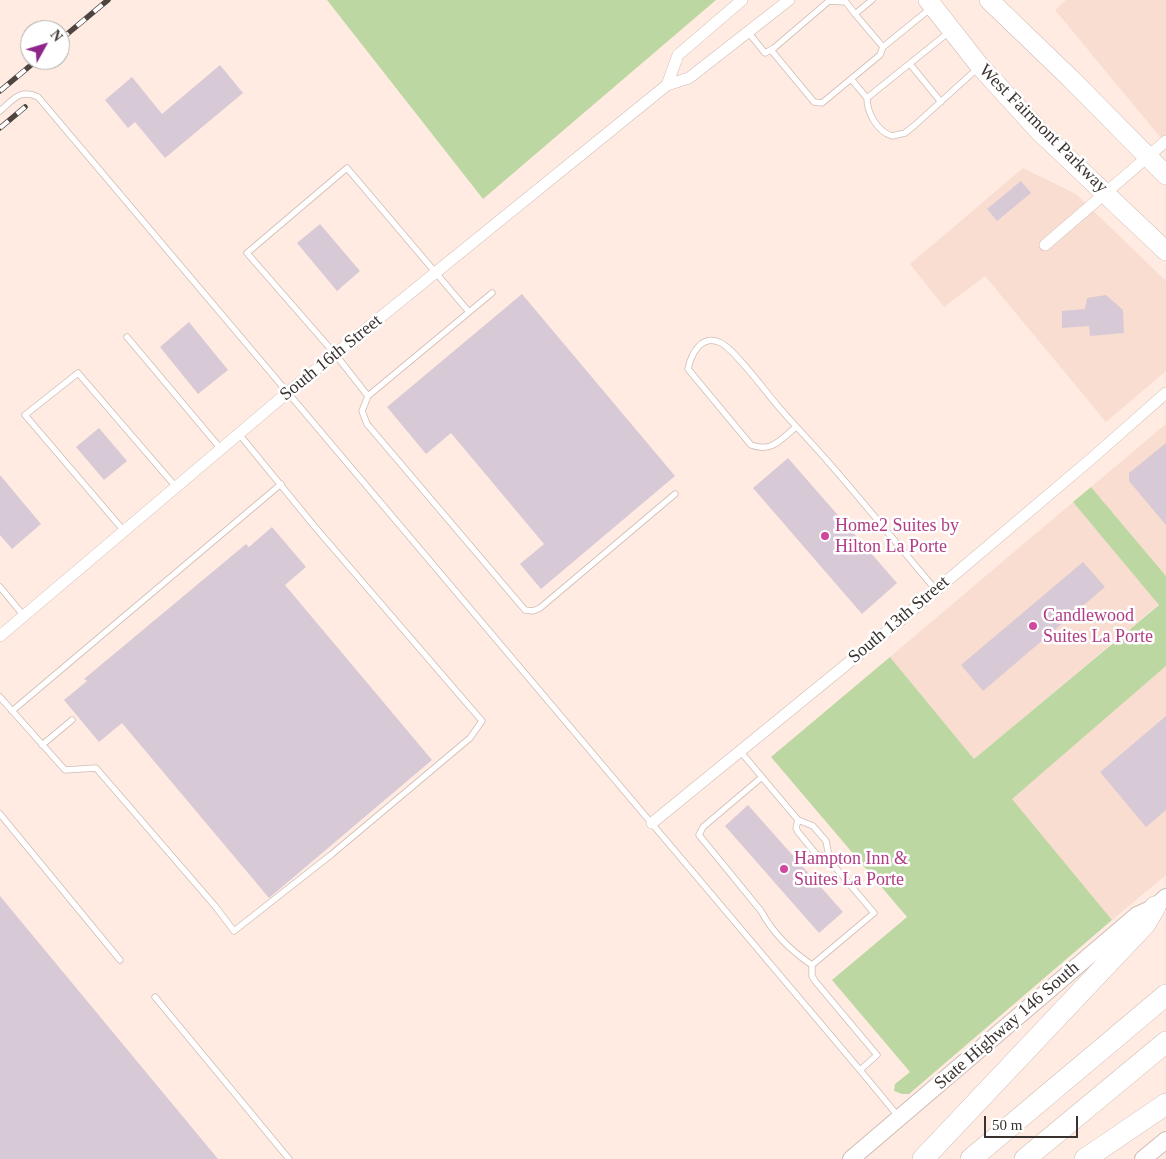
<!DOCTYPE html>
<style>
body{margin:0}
#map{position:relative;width:1166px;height:1159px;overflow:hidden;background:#ffebe2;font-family:"Times New Roman",serif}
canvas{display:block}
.north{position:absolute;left:20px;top:20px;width:50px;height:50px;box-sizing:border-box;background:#fff;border:1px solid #b0adac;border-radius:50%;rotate:51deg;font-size:14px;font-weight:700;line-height:20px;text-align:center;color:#3a322f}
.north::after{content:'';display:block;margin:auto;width:18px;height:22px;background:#8d258b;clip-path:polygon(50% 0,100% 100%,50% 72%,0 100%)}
.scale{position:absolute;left:984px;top:1116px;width:94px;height:22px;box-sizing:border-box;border:2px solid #3a322f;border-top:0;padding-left:6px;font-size:15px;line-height:18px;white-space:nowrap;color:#3a322f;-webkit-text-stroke:4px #fff;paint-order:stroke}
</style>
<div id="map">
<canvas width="1166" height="1159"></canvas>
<div class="north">N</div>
<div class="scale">50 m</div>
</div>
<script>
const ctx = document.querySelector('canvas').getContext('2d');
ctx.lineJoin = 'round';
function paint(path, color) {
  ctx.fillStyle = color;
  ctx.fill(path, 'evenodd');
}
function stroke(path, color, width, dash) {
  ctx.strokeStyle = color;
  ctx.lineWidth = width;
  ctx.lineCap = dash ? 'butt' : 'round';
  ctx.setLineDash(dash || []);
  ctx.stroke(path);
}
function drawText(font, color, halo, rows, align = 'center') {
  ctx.font = font + ' "Times New Roman",serif';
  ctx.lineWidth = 5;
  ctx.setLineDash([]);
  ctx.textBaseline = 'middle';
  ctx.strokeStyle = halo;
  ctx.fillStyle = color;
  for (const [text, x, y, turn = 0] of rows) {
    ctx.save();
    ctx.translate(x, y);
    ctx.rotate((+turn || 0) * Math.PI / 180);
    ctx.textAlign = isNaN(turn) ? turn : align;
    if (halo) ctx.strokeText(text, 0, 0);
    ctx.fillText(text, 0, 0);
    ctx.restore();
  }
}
paint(new Path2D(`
 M 1066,0 L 1166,0 L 1166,144 L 1055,10 Z
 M 1023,168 L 1076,194 L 1166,281 L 1166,371 L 1106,422 L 985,276 L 944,307 L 910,264 Z
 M 1166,424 L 1166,576 L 1091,487 Z
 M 1073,502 L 1159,604 L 974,759 L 890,657 Z
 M 1166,666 L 1166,875 L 1112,920 L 1011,799 Z`), '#f9ddd1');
paint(new Path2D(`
 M 327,0 L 716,0 L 483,199 Z
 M 1091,487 L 1166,576 L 1166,666 L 1012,799 L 1112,920 L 909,1094 L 902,1094 L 894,1091 L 895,1084 L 910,1072 L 832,980 L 907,917 L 771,757 L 890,657 L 974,759 L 1159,605 L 1073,502 Z`), '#bdd7a2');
paint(new Path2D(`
 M 220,65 L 243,93 L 165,158 L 135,122 L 128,128 L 105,100 L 132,77 L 162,114 Z
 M 1021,181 L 1031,193 L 997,221 L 987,209 Z
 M 320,224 L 360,271 L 337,291 L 297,243 Z
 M 522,294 L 675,476 L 541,589 L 520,564 L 544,544 L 451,433 L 426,454 L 387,407 Z
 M 1106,295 L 1123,310 L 1124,333 L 1090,336 L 1089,326 L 1062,328 L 1062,311 L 1085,309 L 1087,298 Z
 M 189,322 L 228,370 L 198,394 L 160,347 Z
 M 99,428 L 127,461 L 104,480 L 76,447 Z
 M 1166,443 L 1166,525 L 1129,481 L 1129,473 Z
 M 788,458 L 897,583 L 862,614 L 753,488 Z
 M 0,475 L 41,524 L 12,549 L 0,535 Z
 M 272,527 L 306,567 L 285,585 L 432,760 L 269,898 L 122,723 L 99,742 L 64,700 L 87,681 L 84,679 L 246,544 L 249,547 Z
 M 1083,562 L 1105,587 L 983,691 L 961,665 Z
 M 1166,716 L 1166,810 L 1146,827 L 1100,772 Z
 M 748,805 L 843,912 L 819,933 L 725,826 Z
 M 0,896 L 218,1159 L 0,1159 Z`), '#d8c9d6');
const service = new Path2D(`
 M 855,14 L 883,47 L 931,8
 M 748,32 L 765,53 L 774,48 L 829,1 L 846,2 L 855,14 L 872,0
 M 771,50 L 814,102 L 822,103 L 880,55 L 883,47
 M 910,64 L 941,102
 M 851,79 L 867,98 L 949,32
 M 867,98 C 867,113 877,131 892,136 L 905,133 L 915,125 L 979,67
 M 0,111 C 13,100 20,88 38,97 L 860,1070
 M 469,312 L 347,168 L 247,253 L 335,354 L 368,396 L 362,411 L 367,424 L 525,610 L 533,611 L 540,608 L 675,494
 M 127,337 L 221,449
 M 368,396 L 492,293
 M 796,427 C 781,439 772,453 751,445 L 688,369 C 691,354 702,333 721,343 C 735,350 765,391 777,405 C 794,425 813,444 830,464 C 866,505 900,548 936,590
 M 124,531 L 25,415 L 78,373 L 176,487
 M 0,587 L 24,616
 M 0,697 L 65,770 L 96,768 L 215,906 L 234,931 L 332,854 L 470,738 L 482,721 L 315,527 L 239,434
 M 12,711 L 281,484
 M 42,745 L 72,720
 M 740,751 L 798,820 L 813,826 L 826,841 L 830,861 L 874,913 L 812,965
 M 762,777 L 703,827 L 699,835 L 761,911 C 773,933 791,951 812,965 L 812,976 L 815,981 L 877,1055 L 860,1070 L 898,1116
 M 0,814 L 120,960
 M 798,820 L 796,828 L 798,832 L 816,854 L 828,858
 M 155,997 L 289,1159`);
const minor = new Path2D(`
 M 667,85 L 678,55 L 742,0
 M 1045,245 L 1166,141
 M 0,636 L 287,393 L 667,85 L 689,78 L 789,0
 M 652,823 L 896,624 L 1091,459 L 1166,393`);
const secondary = new Path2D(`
 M 851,1159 L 1137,915 L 1155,907 L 1166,897
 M 1143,1159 L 1166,1140`);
const primary = new Path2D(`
 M 928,0 L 979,65 L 1039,131 L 1166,251
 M 989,0 L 1070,78 L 1166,175`);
const motorway = new Path2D(`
 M 923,1159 L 1145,924 L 1155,907
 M 971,1159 L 1166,995
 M 1025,1159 L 1166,1042
 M 1085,1159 L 1166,1104`);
stroke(service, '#cfbcb4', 7);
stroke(minor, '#cfbcb4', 12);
stroke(secondary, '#cfbcb4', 18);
stroke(primary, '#cfbcb4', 20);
stroke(motorway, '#cfbcb4', 22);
stroke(service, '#fff', 5.5);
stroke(minor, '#fff', 11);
stroke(secondary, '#fff', 16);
stroke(primary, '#fff', 19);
stroke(motorway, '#fff', 21);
const rail = new Path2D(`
 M 60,40 L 108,0
 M 0,91 L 37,60
 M 0,128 L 25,107`);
stroke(rail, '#4e4541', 5.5);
stroke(rail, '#fff', 4, [11]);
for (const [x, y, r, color] of [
 [825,536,5,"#d1479c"],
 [1033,626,5,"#d1479c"],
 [784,869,5,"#d1479c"]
]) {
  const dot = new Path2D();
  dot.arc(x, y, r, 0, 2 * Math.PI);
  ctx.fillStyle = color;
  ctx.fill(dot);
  stroke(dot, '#fff', 2);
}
drawText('18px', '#3a322f', '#fff', [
 ["West Fairmont Parkway",1043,129,45],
 ["South 16th Street",331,358,-39],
 ["South 13th Street",899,620,-40],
 ["State Highway 146 South",1007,1026,-41]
]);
drawText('18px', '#b23c85', '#fff', [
 ["Home2 Suites by",835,526],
 ["Hilton La Porte",835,547],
 ["Candlewood",1043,616],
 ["Suites La Porte",1043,637],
 ["Hampton Inn &",794,859],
 ["Suites La Porte",794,880]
], 'left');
</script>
